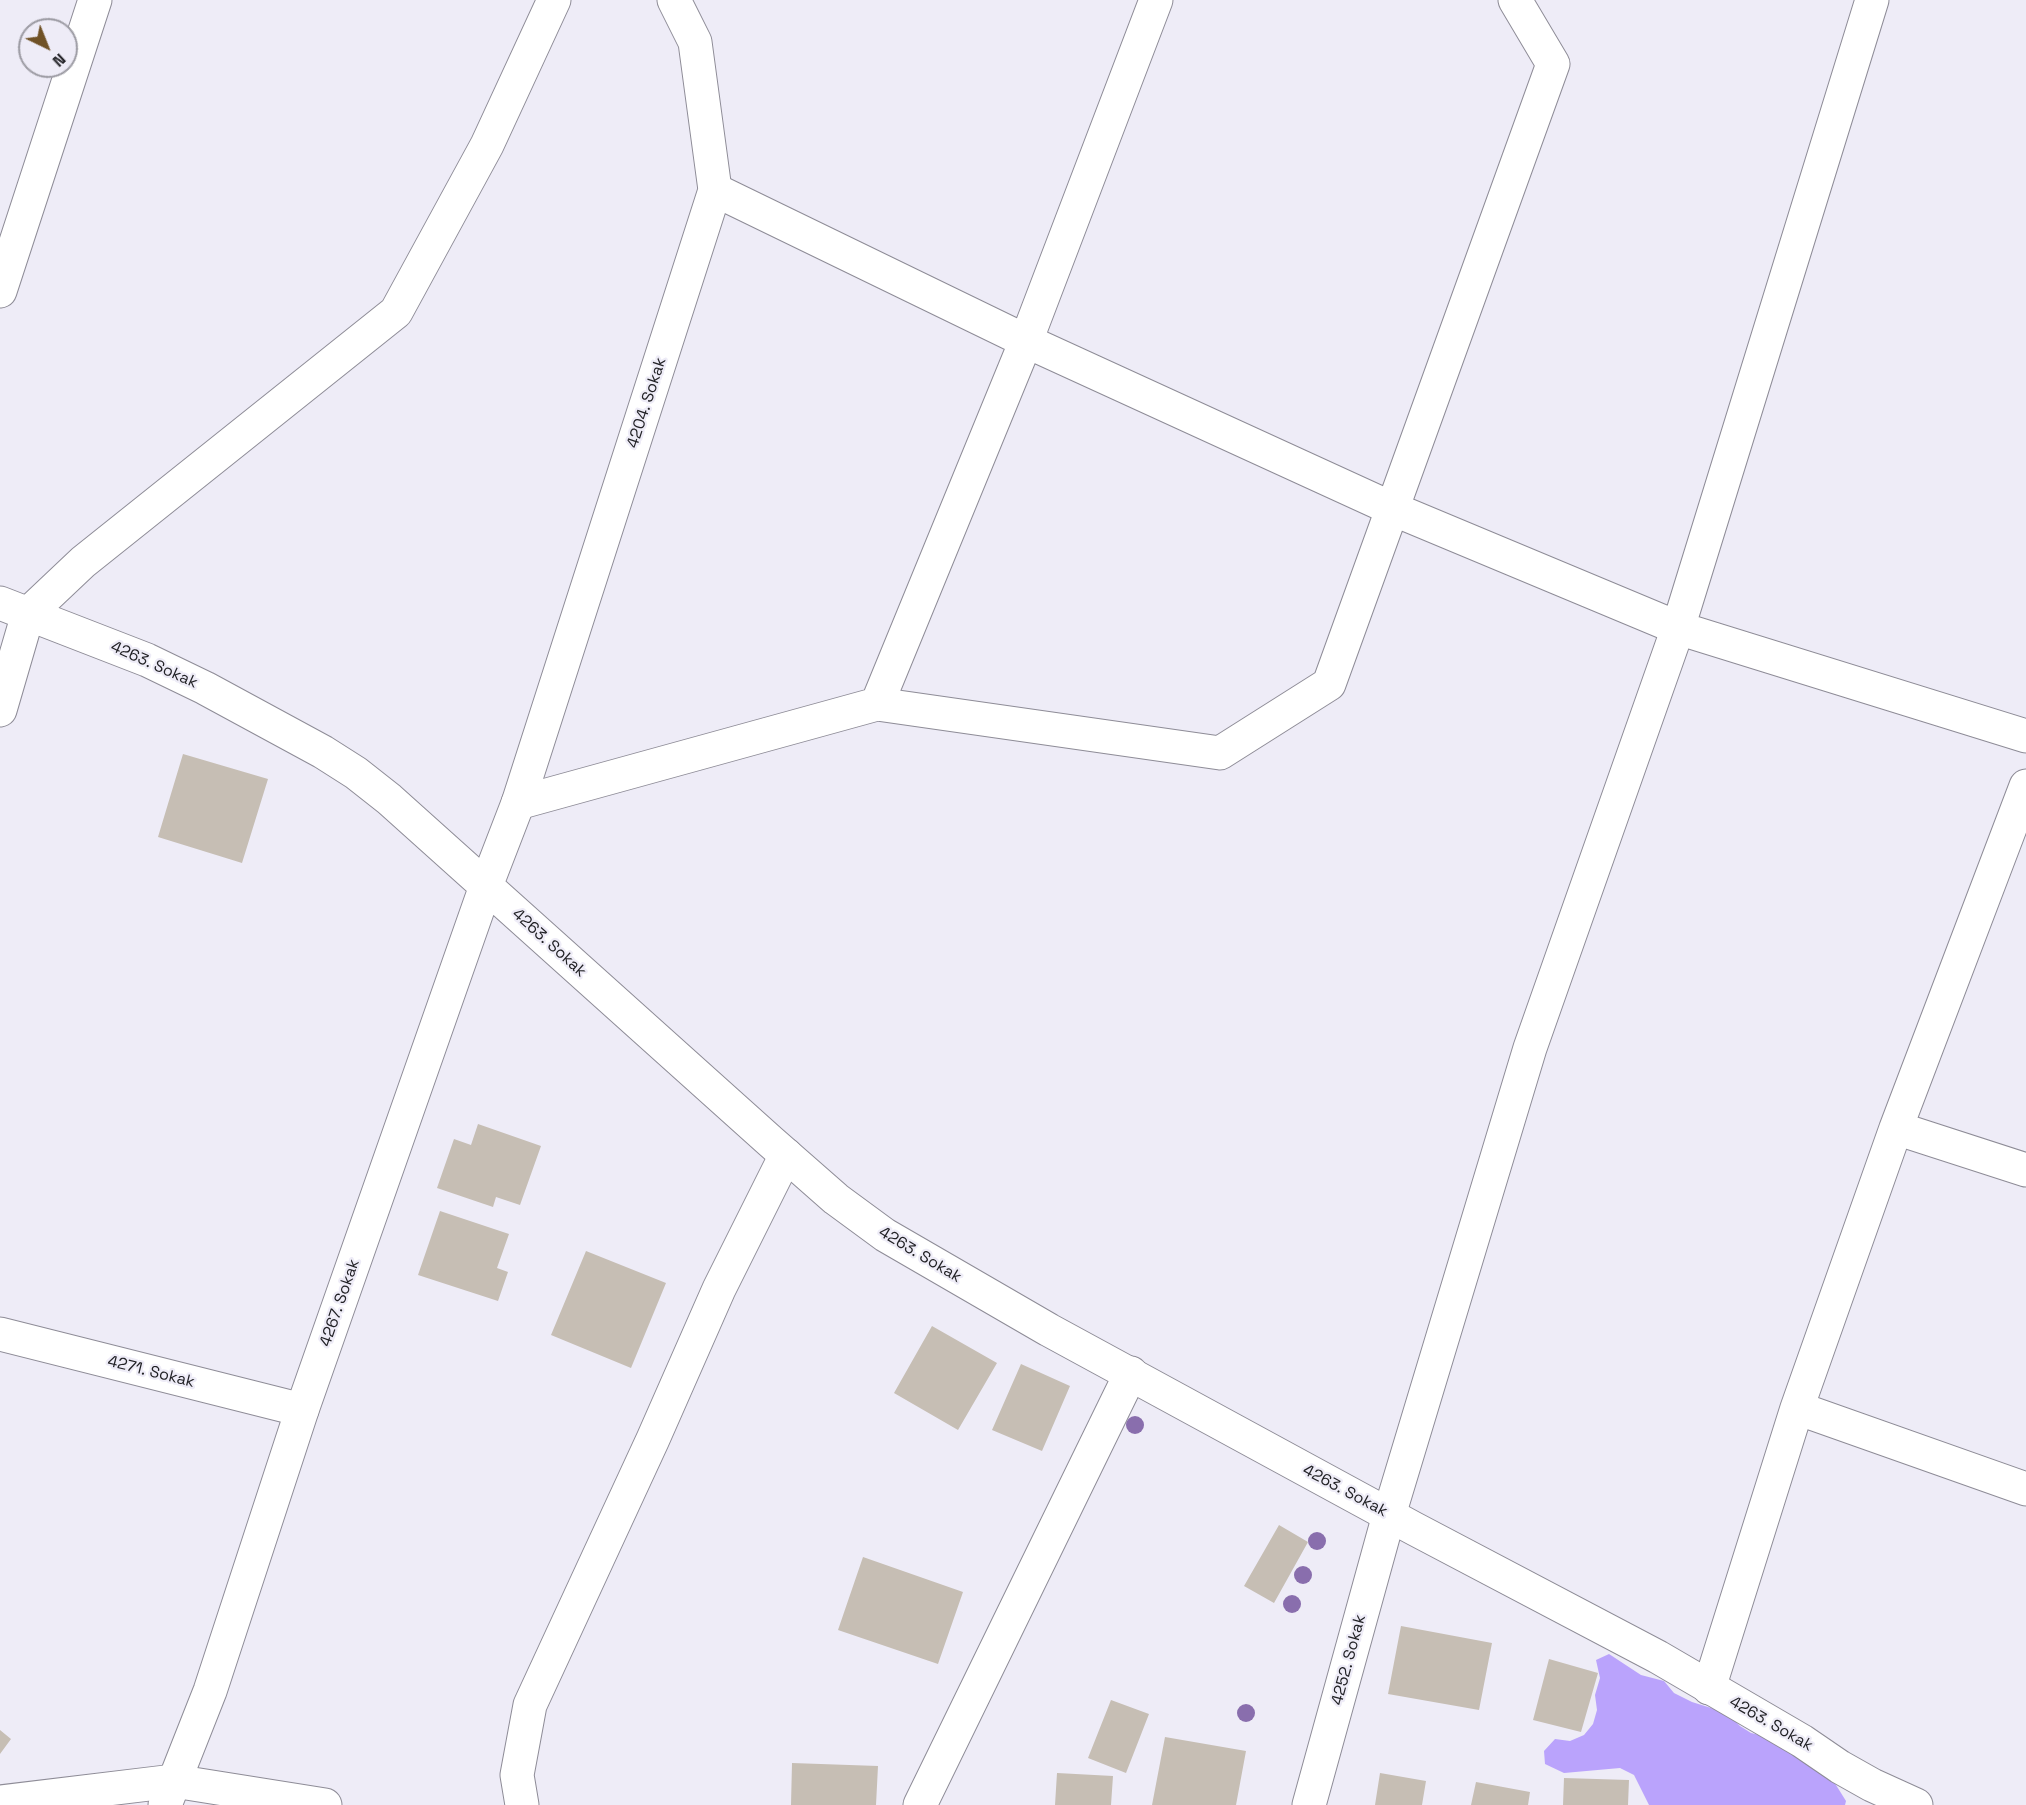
<!DOCTYPE html>
<style>
body{margin:0}
#map{position:relative;width:2026px;height:1805px;overflow:hidden;background:#eeecf7;font-family:"Space Grotesk",sans-serif}
canvas{display:block}
.north{position:absolute;left:18px;top:18px;width:60px;height:60px;box-sizing:border-box;background:#eeecf7;border:2px solid #9c9ba3;border-radius:50%;rotate:137deg;font-size:16px;font-weight:700;line-height:24px;text-align:center;color:#212125}
.north::after{content:'';display:block;margin:auto;width:21px;height:27px;background:#705226;clip-path:polygon(50% 0,100% 100%,50% 72%,0 100%)}
</style>
<div id="map">
<canvas width="2026" height="1805"></canvas>
<div class="north">N</div>
</div>
<script>
const ctx = document.querySelector('canvas').getContext('2d');
ctx.lineJoin = 'round';
function paint(path, color) {
  ctx.fillStyle = color;
  ctx.fill(path, 'evenodd');
}
function stroke(path, color, width, dash) {
  ctx.strokeStyle = color;
  ctx.lineWidth = width;
  ctx.lineCap = dash ? 'butt' : 'round';
  ctx.setLineDash(dash || []);
  ctx.stroke(path);
}
function drawText(font, color, halo, rows, align = 'center') {
  ctx.font = font + ' "Space Grotesk",sans-serif';
  ctx.lineWidth = 4.5;
  ctx.setLineDash([]);
  ctx.textBaseline = 'middle';
  ctx.strokeStyle = halo;
  ctx.fillStyle = color;
  for (const [text, x, y, turn = 0] of rows) {
    ctx.save();
    ctx.translate(x, y);
    ctx.rotate((+turn || 0) * Math.PI / 180);
    ctx.textAlign = isNaN(turn) ? turn : align;
    if (halo) ctx.strokeText(text, 0, 0);
    ctx.fillText(text, 0, 0);
    ctx.restore();
  }
}
paint(new Path2D(`
 M 1609,1654 L 1641,1675 L 1664,1681 L 1674,1693 L 1692,1702 L 1727,1713 L 1740,1726 L 1751,1733 L 1768,1737 L 1825,1773 L 1836,1785 L 1846,1801 L 1845,1805 L 1649,1805 L 1634,1775 L 1620,1768 L 1564,1773 L 1545,1764 L 1544,1751 L 1555,1739 L 1570,1741 L 1584,1735 L 1593,1724 L 1597,1710 L 1595,1695 L 1600,1678 L 1596,1660 Z`), '#baa3fc');
paint(new Path2D(`
 M 183,754 L 268,779 L 242,863 L 158,837 Z
 M 478,1124 L 541,1146 L 520,1205 L 496,1197 L 493,1207 L 437,1188 L 454,1139 L 471,1145 Z
 M 440,1211 L 509,1234 L 497,1268 L 508,1272 L 498,1301 L 418,1275 Z
 M 586,1251 L 666,1283 L 631,1368 L 551,1335 Z
 M 932,1326 L 997,1363 L 958,1430 L 894,1393 Z
 M 1021,1364 L 1070,1386 L 1042,1451 L 992,1430 Z
 M 1279,1525 L 1308,1542 L 1274,1603 L 1244,1586 Z
 M 863,1557 L 963,1592 L 938,1664 L 838,1630 Z
 M 1401,1626 L 1492,1643 L 1479,1710 L 1388,1694 Z
 M 1549,1659 L 1598,1673 L 1581,1732 L 1533,1720 Z
 M 1111,1700 L 1149,1714 L 1126,1773 L 1088,1758 Z
 M 0,1730 L 11,1739 L 0,1754 Z
 M 1165,1737 L 1246,1751 L 1236,1805 L 1152,1805 Z
 M 792,1763 L 878,1766 L 876,1805 L 791,1805 Z
 M 1057,1773 L 1113,1776 L 1111,1805 L 1055,1805 Z
 M 1380,1773 L 1426,1781 L 1422,1805 L 1375,1805 Z
 M 1564,1778 L 1629,1780 L 1628,1805 L 1563,1805 Z
 M 1476,1782 L 1530,1792 L 1528,1805 L 1471,1805 Z`), '#c6beb4');
const minor = new Path2D(`
 M 715,190 L 1026,341 L 1393,509 L 1678,628 L 2026,736
 M 0,291 L 95,0
 M 877,704 L 1026,341 L 1156,0
 M 0,710 L 28,614 L 83,562 L 396,312 L 487,145 L 554,0
 M 518,803 L 877,704 L 1220,753 L 1329,684 L 1553,64 L 1515,0
 M 1896,1128 L 2026,1170
 M 0,1334 L 302,1410
 M 1797,1408 L 2026,1489
 M 1709,1688 L 1797,1408 L 1896,1128 L 2026,786
 M 0,1802 L 174,1781 L 325,1805
 M 522,1805 L 517,1775 L 530,1705 L 653,1439 L 719,1289 L 786,1155
 M 920,1805 L 1131,1373
 M 1309,1805 L 1389,1515 L 1530,1048 L 1678,628 L 1872,0`);
const tertiary = new Path2D(`
 M 0,603 L 147,660 L 205,688 L 323,752 L 356,773 L 389,799 L 770,1141 L 836,1199 L 885,1235 L 1049,1330 L 1413,1528 L 1658,1657 L 1802,1741 L 1840,1767 L 1872,1785 L 1916,1805
 M 165,1805 L 210,1691 L 302,1410 L 486,886 L 518,803 L 715,190 L 695,42 L 674,0`);
stroke(minor, '#8e8c97', 35);
stroke(tertiary, '#8e8c97', 35);
stroke(minor, '#fff', 33);
stroke(tertiary, '#fff', 33);
ctx.fillStyle = '#896ead';
for (const [x, y] of [
 [1135,1425],
 [1317,1541],
 [1303,1575],
 [1292,1604],
 [1246,1713]
]) {
  ctx.beginPath();
  ctx.arc(x, y, 9, 0, 2 * Math.PI);
  ctx.fill();
}
drawText('16px', '#212125', '#eeecf7', [
 ["4204. Sokak",647,403,-72],
 ["4263. Sokak",154,665,24],
 ["4263. Sokak",549,943,42],
 ["4263. Sokak",920,1255,31],
 ["4267. Sokak",340,1303,-71],
 ["4271. Sokak",151,1372,14],
 ["4263. Sokak",1345,1491,28],
 ["4252. Sokak",1349,1660,-75],
 ["4263. Sokak",1771,1724,30]
]);
</script>
